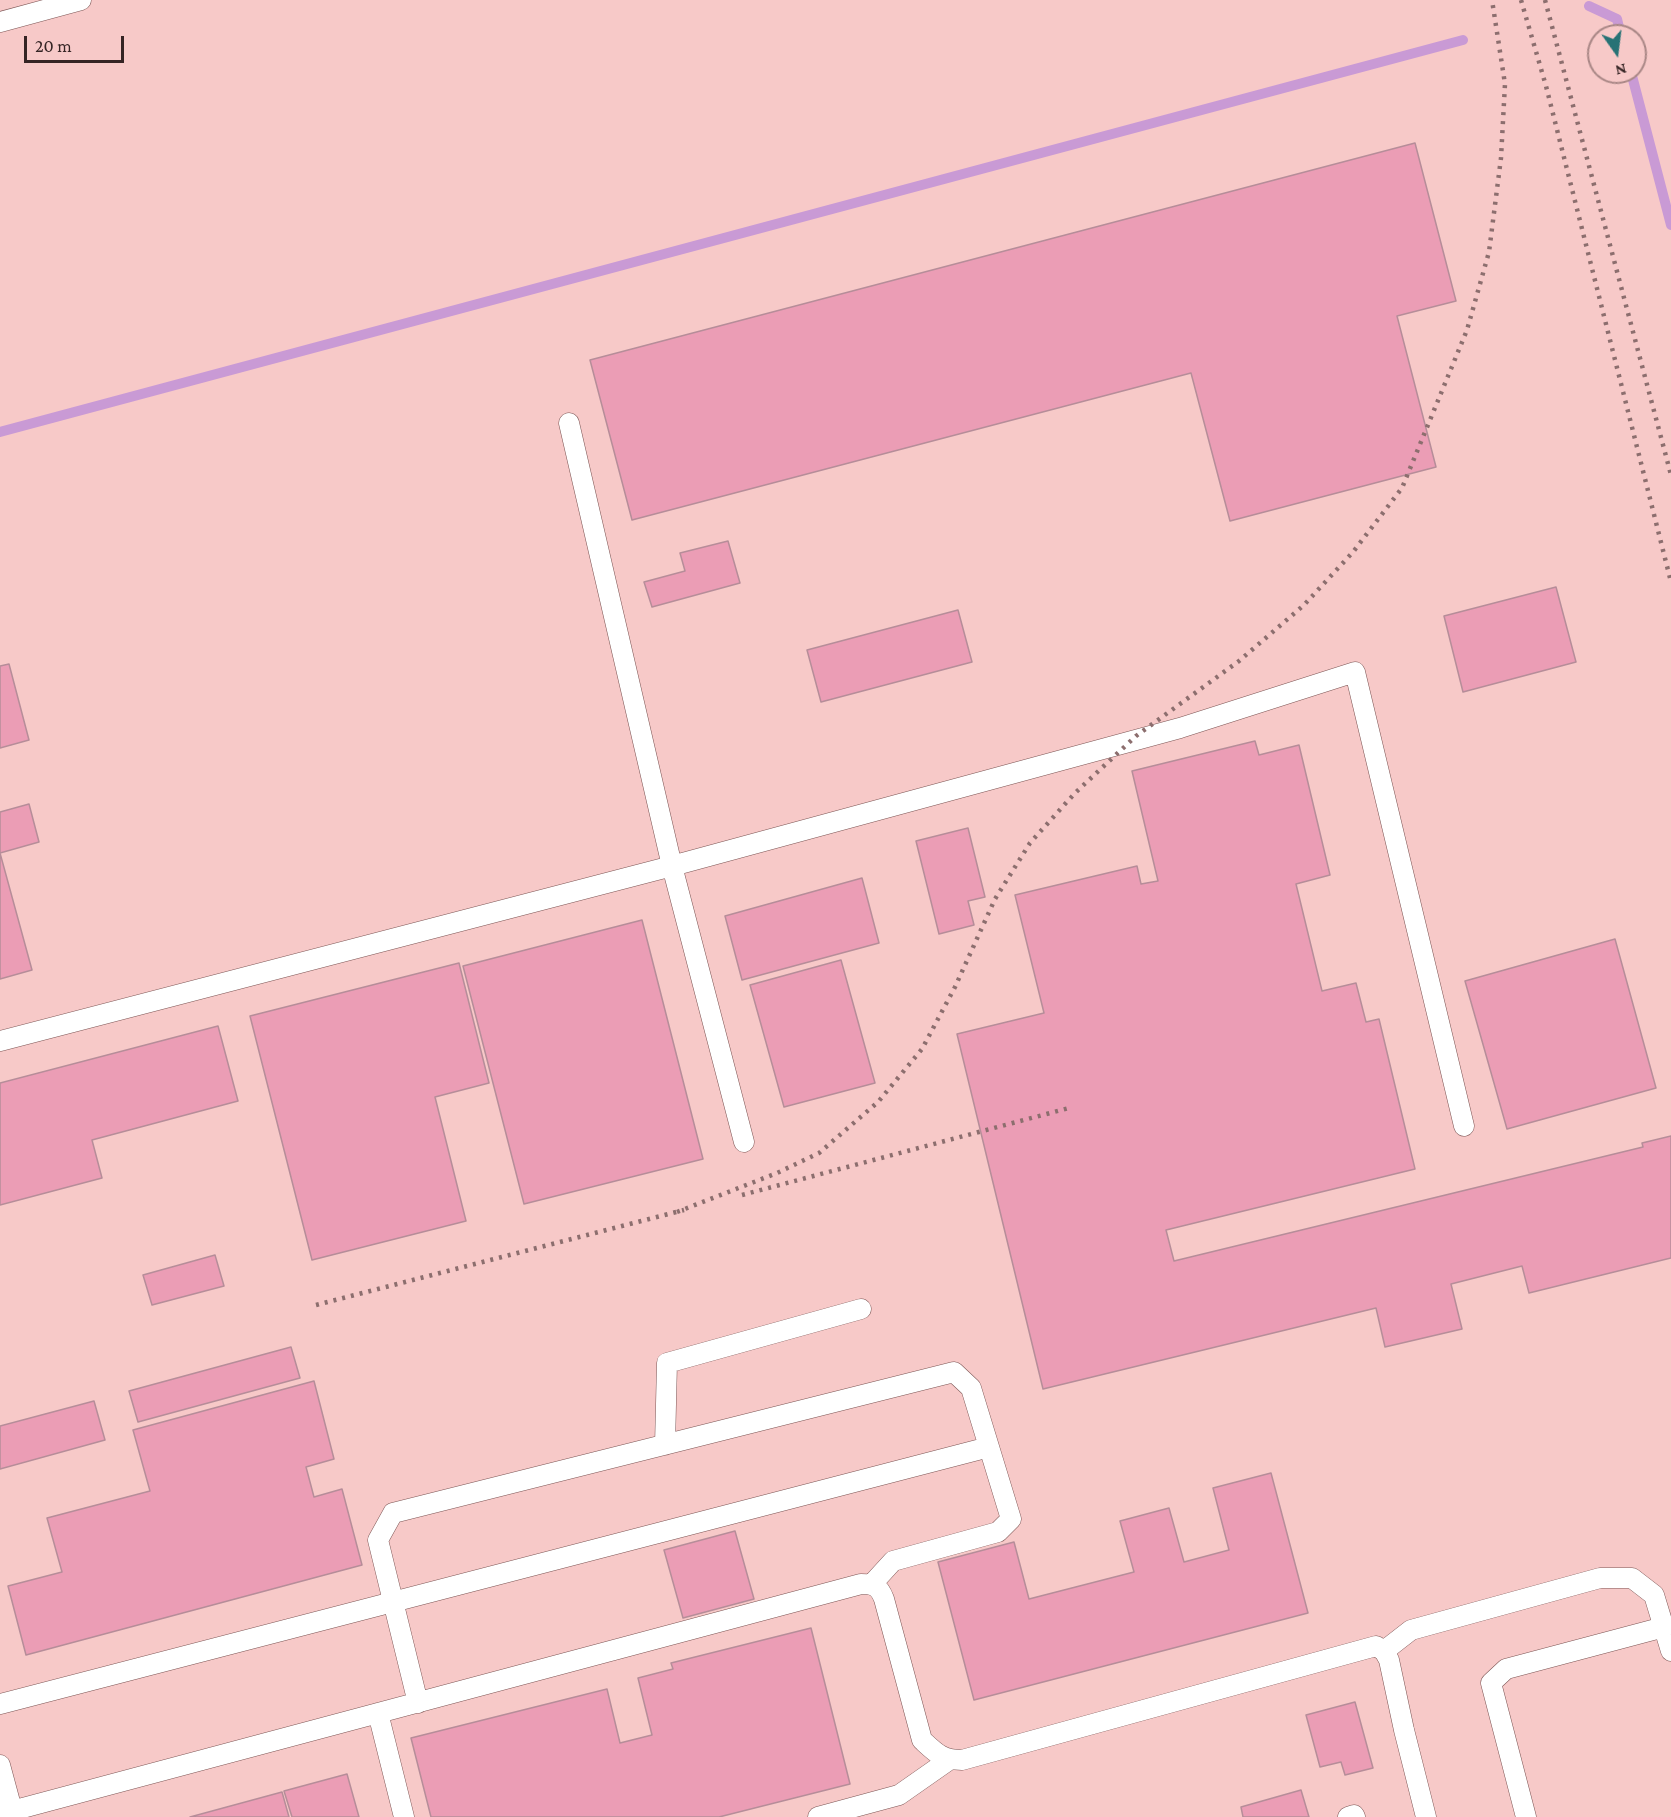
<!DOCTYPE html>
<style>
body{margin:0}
#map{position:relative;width:1671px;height:1817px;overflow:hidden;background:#f7c9c8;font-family:"Crimson Pro",serif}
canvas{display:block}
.north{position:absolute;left:1587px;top:24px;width:60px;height:60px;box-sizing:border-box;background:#f7c9c8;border:2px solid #a98786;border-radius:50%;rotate:166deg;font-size:16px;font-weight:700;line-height:24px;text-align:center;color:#352424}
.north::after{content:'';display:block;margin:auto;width:21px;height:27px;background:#277275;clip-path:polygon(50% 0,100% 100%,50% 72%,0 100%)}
.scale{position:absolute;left:24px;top:36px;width:100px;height:27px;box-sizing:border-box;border:3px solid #352424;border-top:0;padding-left:8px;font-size:18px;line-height:21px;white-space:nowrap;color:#352424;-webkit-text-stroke:4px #f7c9c8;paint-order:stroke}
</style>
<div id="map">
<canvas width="1671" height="1817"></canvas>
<div class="north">N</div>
<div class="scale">20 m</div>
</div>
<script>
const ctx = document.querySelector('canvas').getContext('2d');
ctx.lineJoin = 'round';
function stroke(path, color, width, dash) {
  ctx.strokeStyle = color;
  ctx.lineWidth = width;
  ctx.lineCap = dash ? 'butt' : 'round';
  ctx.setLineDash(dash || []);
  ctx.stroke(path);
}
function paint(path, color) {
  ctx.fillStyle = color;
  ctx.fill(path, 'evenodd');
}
stroke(new Path2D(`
 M 1589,6 L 1617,19 L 1621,36
 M 1631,72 L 1671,225
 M 0,432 L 1463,40`), '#c99ad5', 10);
const building = new Path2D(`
 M 1415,143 L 1456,301 L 1397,316 L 1436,467 L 1230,521 L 1191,373 L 632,520 L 590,360 Z
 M 728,541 L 740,583 L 652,607 L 644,582 L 685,571 L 680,553 Z
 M 1556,587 L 1576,662 L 1463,692 L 1444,616 Z
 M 958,610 L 972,662 L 821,702 L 807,650 Z
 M 9,664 L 29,740 L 0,748 L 0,666 Z
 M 1255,741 L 1259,755 L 1299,745 L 1330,875 L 1296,884 L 1322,991 L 1356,983 L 1366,1022 L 1379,1019 L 1415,1169 L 1166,1230 L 1174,1261 L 1643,1147 L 1642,1143 L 1671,1136 L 1671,1258 L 1529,1293 L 1522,1266 L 1451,1284 L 1462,1329 L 1385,1347 L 1376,1308 L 1043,1389 L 957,1034 L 1044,1013 L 1015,895 L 1137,866 L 1141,884 L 1158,881 L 1132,771 Z
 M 29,804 L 39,842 L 0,853 L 32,970 L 0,979 L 0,812 Z
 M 968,828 L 985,897 L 968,901 L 974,925 L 939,934 L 916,841 Z
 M 862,878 L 879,943 L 742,980 L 725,916 Z
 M 642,920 L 703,1159 L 524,1204 L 463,966 Z
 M 1615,939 L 1656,1088 L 1507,1129 L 1465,981 Z
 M 841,960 L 875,1083 L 784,1107 L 750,985 Z
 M 459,963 L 489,1083 L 435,1097 L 466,1221 L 312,1260 L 250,1016 Z
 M 218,1026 L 238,1101 L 92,1140 L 102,1178 L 0,1205 L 0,1083 Z
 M 215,1255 L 224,1286 L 152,1305 L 143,1275 Z
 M 291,1347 L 300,1378 L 138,1422 L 129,1391 Z
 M 314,1381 L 334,1459 L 306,1467 L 314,1497 L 342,1489 L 362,1565 L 26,1655 L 8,1586 L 62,1572 L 47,1518 L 150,1491 L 133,1430 Z
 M 94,1401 L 105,1440 L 0,1469 L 0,1426 Z
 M 1271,1473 L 1308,1613 L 974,1700 L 938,1562 L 1014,1542 L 1029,1599 L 1134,1572 L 1120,1521 L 1169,1508 L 1184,1562 L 1229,1550 L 1213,1488 Z
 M 735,1531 L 754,1599 L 683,1618 L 664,1550 Z
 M 811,1628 L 850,1784 L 719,1817 L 431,1817 L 411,1738 L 607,1689 L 620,1743 L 652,1735 L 638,1678 L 673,1669 L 671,1663 Z
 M 1355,1702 L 1373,1768 L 1345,1775 L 1341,1762 L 1320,1767 L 1306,1715 Z
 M 347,1774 L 359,1817 L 292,1817 L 284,1791 Z
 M 1301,1790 L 1309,1817 L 1243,1817 L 1241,1807 Z
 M 282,1792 L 289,1817 L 190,1817 Z`);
paint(building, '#eb9db5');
stroke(building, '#b68d99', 1.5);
const service = new Path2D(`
 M 0,22 L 81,0
 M 569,423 L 672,866 L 1180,728 L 1355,672 L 1464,1126
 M 0,1041 L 672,866 L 744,1142
 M 665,1445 L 667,1363 L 861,1309
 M 1384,1651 L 1411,1630 L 1600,1578 L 1632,1578 L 1654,1595 L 1671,1651
 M 418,1703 L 378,1540 L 393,1513 L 954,1372 L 971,1388 L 1011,1519 L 998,1532 L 893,1561 L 872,1584
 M 0,1704 L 989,1447
 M 378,1713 L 404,1817
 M 0,1765 L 14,1817
 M 0,1814 L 861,1584 C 874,1584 879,1586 884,1599 L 922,1740 C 936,1753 942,1760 962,1760 L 1376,1646 L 1384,1651 L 1389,1660 L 1404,1730 L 1426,1817
 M 818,1817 L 899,1795 L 949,1760
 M 1348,1817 L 1354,1815 L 1355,1817
 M 1526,1817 L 1491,1683 L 1506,1669 L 1664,1627`);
stroke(service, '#7d5655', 21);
stroke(service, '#fff', 20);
stroke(new Path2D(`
 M 1521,0 L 1546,86 L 1671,582
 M 1545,0 L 1671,475
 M 742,1195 L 1069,1108
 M 677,1212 L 777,1173 L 819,1153 L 878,1102 L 922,1049 L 955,987 L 995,899 L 1030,843 L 1075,793 L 1136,736 L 1239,661 L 1304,605 L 1353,552 L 1402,488 L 1467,330 L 1489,252 L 1501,158 L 1505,84 L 1492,0
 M 316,1305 L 684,1210`), '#8c6e6e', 4.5, [3, 6]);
</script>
